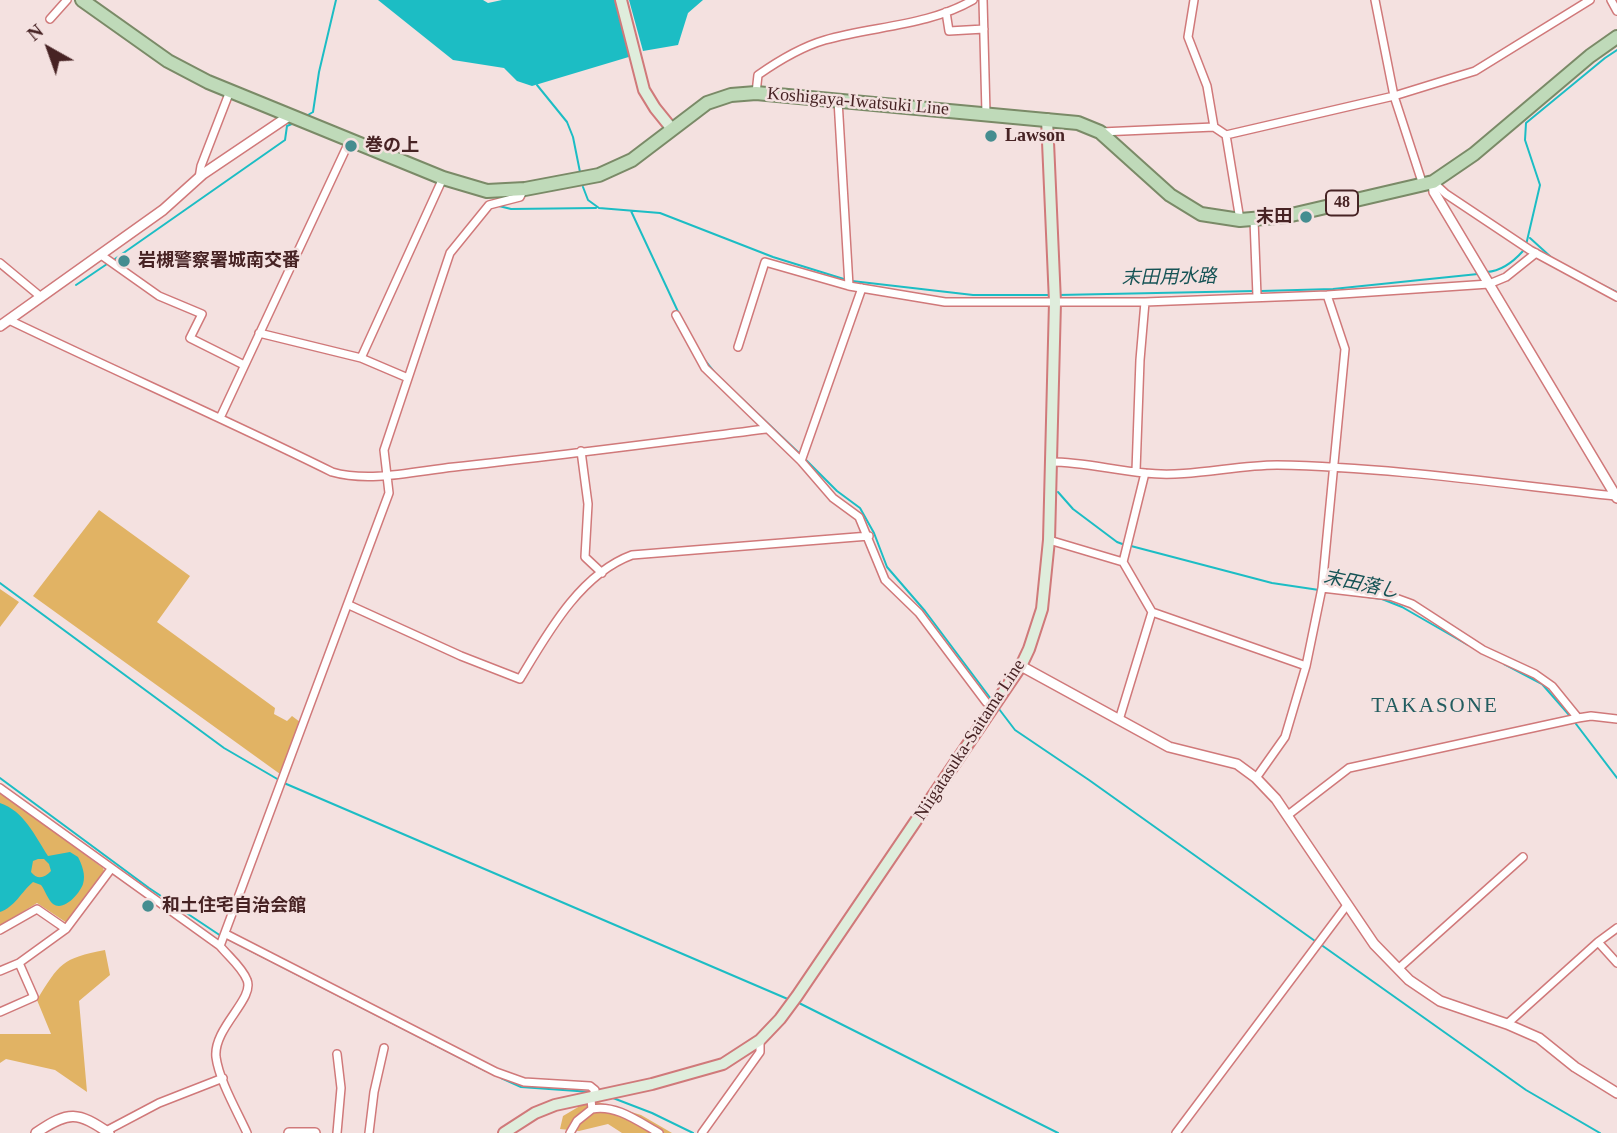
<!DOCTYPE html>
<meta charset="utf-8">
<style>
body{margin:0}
#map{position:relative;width:1617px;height:1133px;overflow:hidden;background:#f4e1e0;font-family:"Times New Roman",serif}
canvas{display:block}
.north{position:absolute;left:14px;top:14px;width:70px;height:70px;-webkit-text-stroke:5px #f4e1e0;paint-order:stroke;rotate:320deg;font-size:19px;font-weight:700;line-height:28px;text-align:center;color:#472324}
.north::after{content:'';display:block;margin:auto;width:24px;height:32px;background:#472324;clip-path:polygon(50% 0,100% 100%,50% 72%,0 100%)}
</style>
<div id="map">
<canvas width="1617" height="1133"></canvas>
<div class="north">N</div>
</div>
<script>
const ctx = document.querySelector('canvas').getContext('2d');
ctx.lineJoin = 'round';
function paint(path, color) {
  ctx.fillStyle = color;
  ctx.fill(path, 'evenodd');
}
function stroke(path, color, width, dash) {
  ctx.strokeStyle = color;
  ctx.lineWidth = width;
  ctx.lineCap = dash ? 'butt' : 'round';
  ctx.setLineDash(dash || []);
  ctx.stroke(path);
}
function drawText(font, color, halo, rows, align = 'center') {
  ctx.font = font + ' "Times New Roman","Noto Sans JP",serif';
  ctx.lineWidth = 5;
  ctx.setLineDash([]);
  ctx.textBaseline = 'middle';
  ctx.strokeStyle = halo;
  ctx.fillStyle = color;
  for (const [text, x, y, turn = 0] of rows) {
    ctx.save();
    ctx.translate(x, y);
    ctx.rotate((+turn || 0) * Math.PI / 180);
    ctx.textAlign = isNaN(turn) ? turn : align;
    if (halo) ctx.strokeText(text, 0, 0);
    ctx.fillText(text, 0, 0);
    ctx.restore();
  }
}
paint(new Path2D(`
 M 99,510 L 190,576 L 157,622 L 275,708 L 274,714 L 287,721 L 292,716 L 300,722 L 280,774 L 33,596 Z
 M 0,589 L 19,602 L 0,627 Z
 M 0,792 L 103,868 L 104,871 L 67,923 L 37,903 L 0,926 Z
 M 105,950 L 110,975 L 79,1001 L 87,1092 L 55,1070 L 6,1059 L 0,1063 L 0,1034 L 51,1034 L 37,1000 C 59,964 62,958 105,950 Z
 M 598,1102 L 641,1115 L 672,1133 L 622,1133 L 608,1124 L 579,1131 L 560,1129 L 563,1116 L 585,1103 Z`), '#e1b364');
paint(new Path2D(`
 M 378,0 L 483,0 L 488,3 L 502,0 L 616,0 L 632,56 L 532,86 L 517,81 L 504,68 L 453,60 Z
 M 629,0 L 703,0 L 688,13 L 678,45 L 643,51 Z
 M 0,803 C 24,811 35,836 48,856 L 70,852 L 78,857 C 82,865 86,875 83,884 C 80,893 64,912 53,904 C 48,900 45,890 41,885 L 33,882 C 21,892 15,907 0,912 ZM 38,859 L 44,859 L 49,864 L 51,871 C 45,878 37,880 31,872 L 33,861 Z`), '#1cbdc4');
stroke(new Path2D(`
 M 537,85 L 567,122 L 573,137 L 580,172
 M 308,115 L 313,112 L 319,72 L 336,0
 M 583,187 L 588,200 L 599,208 L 660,213 L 773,257 L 847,280
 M 499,206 L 511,209 L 596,208
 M 631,211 L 681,318
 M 1530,238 L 1552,258
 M 1526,245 L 1540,185 L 1525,140 L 1526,123 L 1605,58 L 1617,50
 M 112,261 L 285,140 L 287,126 L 294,123
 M 1487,272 C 1502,271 1514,261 1523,251
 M 1584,276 L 1617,292
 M 852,281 L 973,295 L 1049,295
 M 76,285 L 107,264
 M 1261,291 L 1333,289 L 1478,274
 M 1058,295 L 1255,291
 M 704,359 L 716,374 L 800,454
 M 804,458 L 837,491 L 860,508 L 874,533 L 887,567 L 925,611 L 991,699
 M 1058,492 L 1073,509 L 1117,542 L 1125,545
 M 1131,546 L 1272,583 L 1319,590
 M 0,583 L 224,748 L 279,780
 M 1353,595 L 1382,599 L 1402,607 L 1468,645
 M 1504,664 L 1542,684 L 1570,716
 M 999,709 L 1015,730 L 1089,780 L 1315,941
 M 1573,720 L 1617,778
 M 0,778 L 149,888 L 221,936
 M 284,783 L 790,1000
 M 226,938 L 486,1071
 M 1320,944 L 1526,1090 L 1600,1133
 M 799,1003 L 1058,1133
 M 501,1078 L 521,1087 L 591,1092
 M 613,1098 L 652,1113 L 693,1133`), '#1cbdc4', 2);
const minor = new Path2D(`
 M 983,0 L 986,113
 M 1194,0 L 1188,37 L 1207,86 L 1214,127
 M 1375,0 L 1394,96 L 1423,185
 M 1611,0 L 1617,11
 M 946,12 L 949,31 L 984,29
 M 50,19 L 67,0
 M 756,93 L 758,75 C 778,61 801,47 825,40 C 874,26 928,26 973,0
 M 838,100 L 849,286
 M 1101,132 L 1214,127 L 1226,135 L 1394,96 L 1475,71 L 1590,0
 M 1226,135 L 1240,220
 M 199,178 L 201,166 L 230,91
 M 1433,182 L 1446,194 L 1530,250 L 1617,297
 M 1254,220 L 1257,296
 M 101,255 L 159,296 L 202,314 L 190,338 L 244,365
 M 0,263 L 41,297
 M 676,315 L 705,368 L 801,461 L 833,498 L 859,517 L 885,580 L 919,613 L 986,702 L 994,708
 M 9,320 C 117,372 225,419 332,472 C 370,483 416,471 454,467 C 558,456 662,442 766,429
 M 259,333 L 361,358 L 408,378
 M 738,347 L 765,262 L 849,286 L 945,302 L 1145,302 L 1327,295 L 1489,284 L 1506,277 L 1536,253
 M 361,358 L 443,178
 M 220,418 L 350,140
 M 581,451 L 588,504 L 585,557 L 602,573
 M 801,461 L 862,288
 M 1050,462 C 1085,462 1111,470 1145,473 C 1189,478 1234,465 1277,465 C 1390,467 1504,484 1616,496
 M 1136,471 L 1140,360 L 1145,302
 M 1049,540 L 1123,562 L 1152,612 L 1306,666
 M 1123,562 L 1145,473
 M 1322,588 L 1390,596 L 1412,604 L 1483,650 L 1535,674 L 1552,686 L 1578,718
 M 349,605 L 461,656 L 520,679 C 547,634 580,574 632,555 L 869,536
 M 1119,720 L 1152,612
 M 1256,778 L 1285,737 L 1306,666 L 1322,588 L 1345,349 L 1327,295
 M 0,788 L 220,946 C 228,956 242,967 247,980 C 255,999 213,1028 216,1057 C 219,1080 237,1111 247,1133
 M 1288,815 L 1349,768 L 1578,718 L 1591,716 L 1617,719
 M 0,930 L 37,909 L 66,929
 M 226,934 L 496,1072 L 524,1082 L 590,1086 L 595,1090 L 591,1100 L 592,1109 L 577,1121 L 570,1133
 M 1598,942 L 1617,963
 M 220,946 L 389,493 L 384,450 L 450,253 L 489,205 L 520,197 L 524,189
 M 1398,969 L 1523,857
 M 0,971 L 19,963 L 66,929 L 111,869
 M 0,1012 L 34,997 L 19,963
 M 1507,1024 L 1598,942 L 1617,928
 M 337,1054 L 341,1088 L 337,1133
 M 592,1109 C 616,1104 639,1122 659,1133
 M 106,1131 L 159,1103 L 223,1078
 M 369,1133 L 374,1092 L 384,1048
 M 702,1133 L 760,1052 L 760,1040
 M 1176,1133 L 1347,905`);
const tertiary = new Path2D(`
 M 1433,182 L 1434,192 L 1617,498
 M 0,326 L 163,210 L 203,174 L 289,116
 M 1021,666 L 1169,747 L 1237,764 L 1256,778 L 1276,799 L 1374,944 L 1409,980 L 1440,1001 L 1507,1024 L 1539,1038 L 1575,1067 L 1617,1093
 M 36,1133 C 69,1110 78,1112 109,1133
 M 289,1133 L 315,1133`);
const secondary = new Path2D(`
 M 621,0 L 644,90 L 655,108 L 672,129
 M 504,1133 L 535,1113 L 555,1105 L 652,1084 L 723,1064 L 760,1040 L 780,1019 L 797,996 L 1021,666 L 1029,649 L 1042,609 L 1049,540 L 1055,302 L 1047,119`);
const primary = new Path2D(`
 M 82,0 L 168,61 L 208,82 L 443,178 L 487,191 L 525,189 L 599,175 L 632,160 L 707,103 L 731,95 L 756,93 L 1078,123 L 1100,132 L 1170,195 L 1201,214 L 1240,220 L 1287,216 L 1433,182 L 1474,154 L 1590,56 L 1617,37`);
stroke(minor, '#d0797a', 10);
stroke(tertiary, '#d0797a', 12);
stroke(secondary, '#d0797a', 14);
stroke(primary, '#7a8a67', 16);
stroke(minor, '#fff', 7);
stroke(tertiary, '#fff', 9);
stroke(secondary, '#dfeddc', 10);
stroke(primary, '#bfdab9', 12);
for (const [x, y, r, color] of [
 [991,136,7,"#458d90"],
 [351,146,7,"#458d90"],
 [1306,217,7,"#458d90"],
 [124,261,7,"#458d90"],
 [148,906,7,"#458d90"]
]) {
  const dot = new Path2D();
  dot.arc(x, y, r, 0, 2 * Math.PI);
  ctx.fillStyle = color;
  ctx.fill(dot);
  stroke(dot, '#f4e1e0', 2.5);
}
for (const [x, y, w] of [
 [1342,203,32]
]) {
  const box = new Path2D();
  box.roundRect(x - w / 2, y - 12.5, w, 25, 5);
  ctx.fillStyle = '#f4e1e0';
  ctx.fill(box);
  stroke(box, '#472324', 2);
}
drawText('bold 16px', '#472324', null, [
 ["48",1342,203]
]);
drawText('18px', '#472324', '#f4e1e0', [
 ["Koshigaya-Iwatsuki Line",858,102,5],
 ["Niigatasuka-Saitama Line",970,740,-57]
]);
drawText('bold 18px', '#472324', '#f4e1e0', [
 ["Lawson",1005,136],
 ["巻の上",365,146],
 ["末田",1292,217,"right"],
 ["岩槻警察署城南交番",138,261],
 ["和土住宅自治会館",162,906]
], 'left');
drawText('italic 19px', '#165355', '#f4e1e0', [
 ["末田用水路",1169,278,-1],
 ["末田落し",1361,585,12]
]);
ctx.letterSpacing = '2px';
drawText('21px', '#225c5f', '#f4e1e0', [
 ["TAKASONE",1435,706]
]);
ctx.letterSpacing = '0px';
</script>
